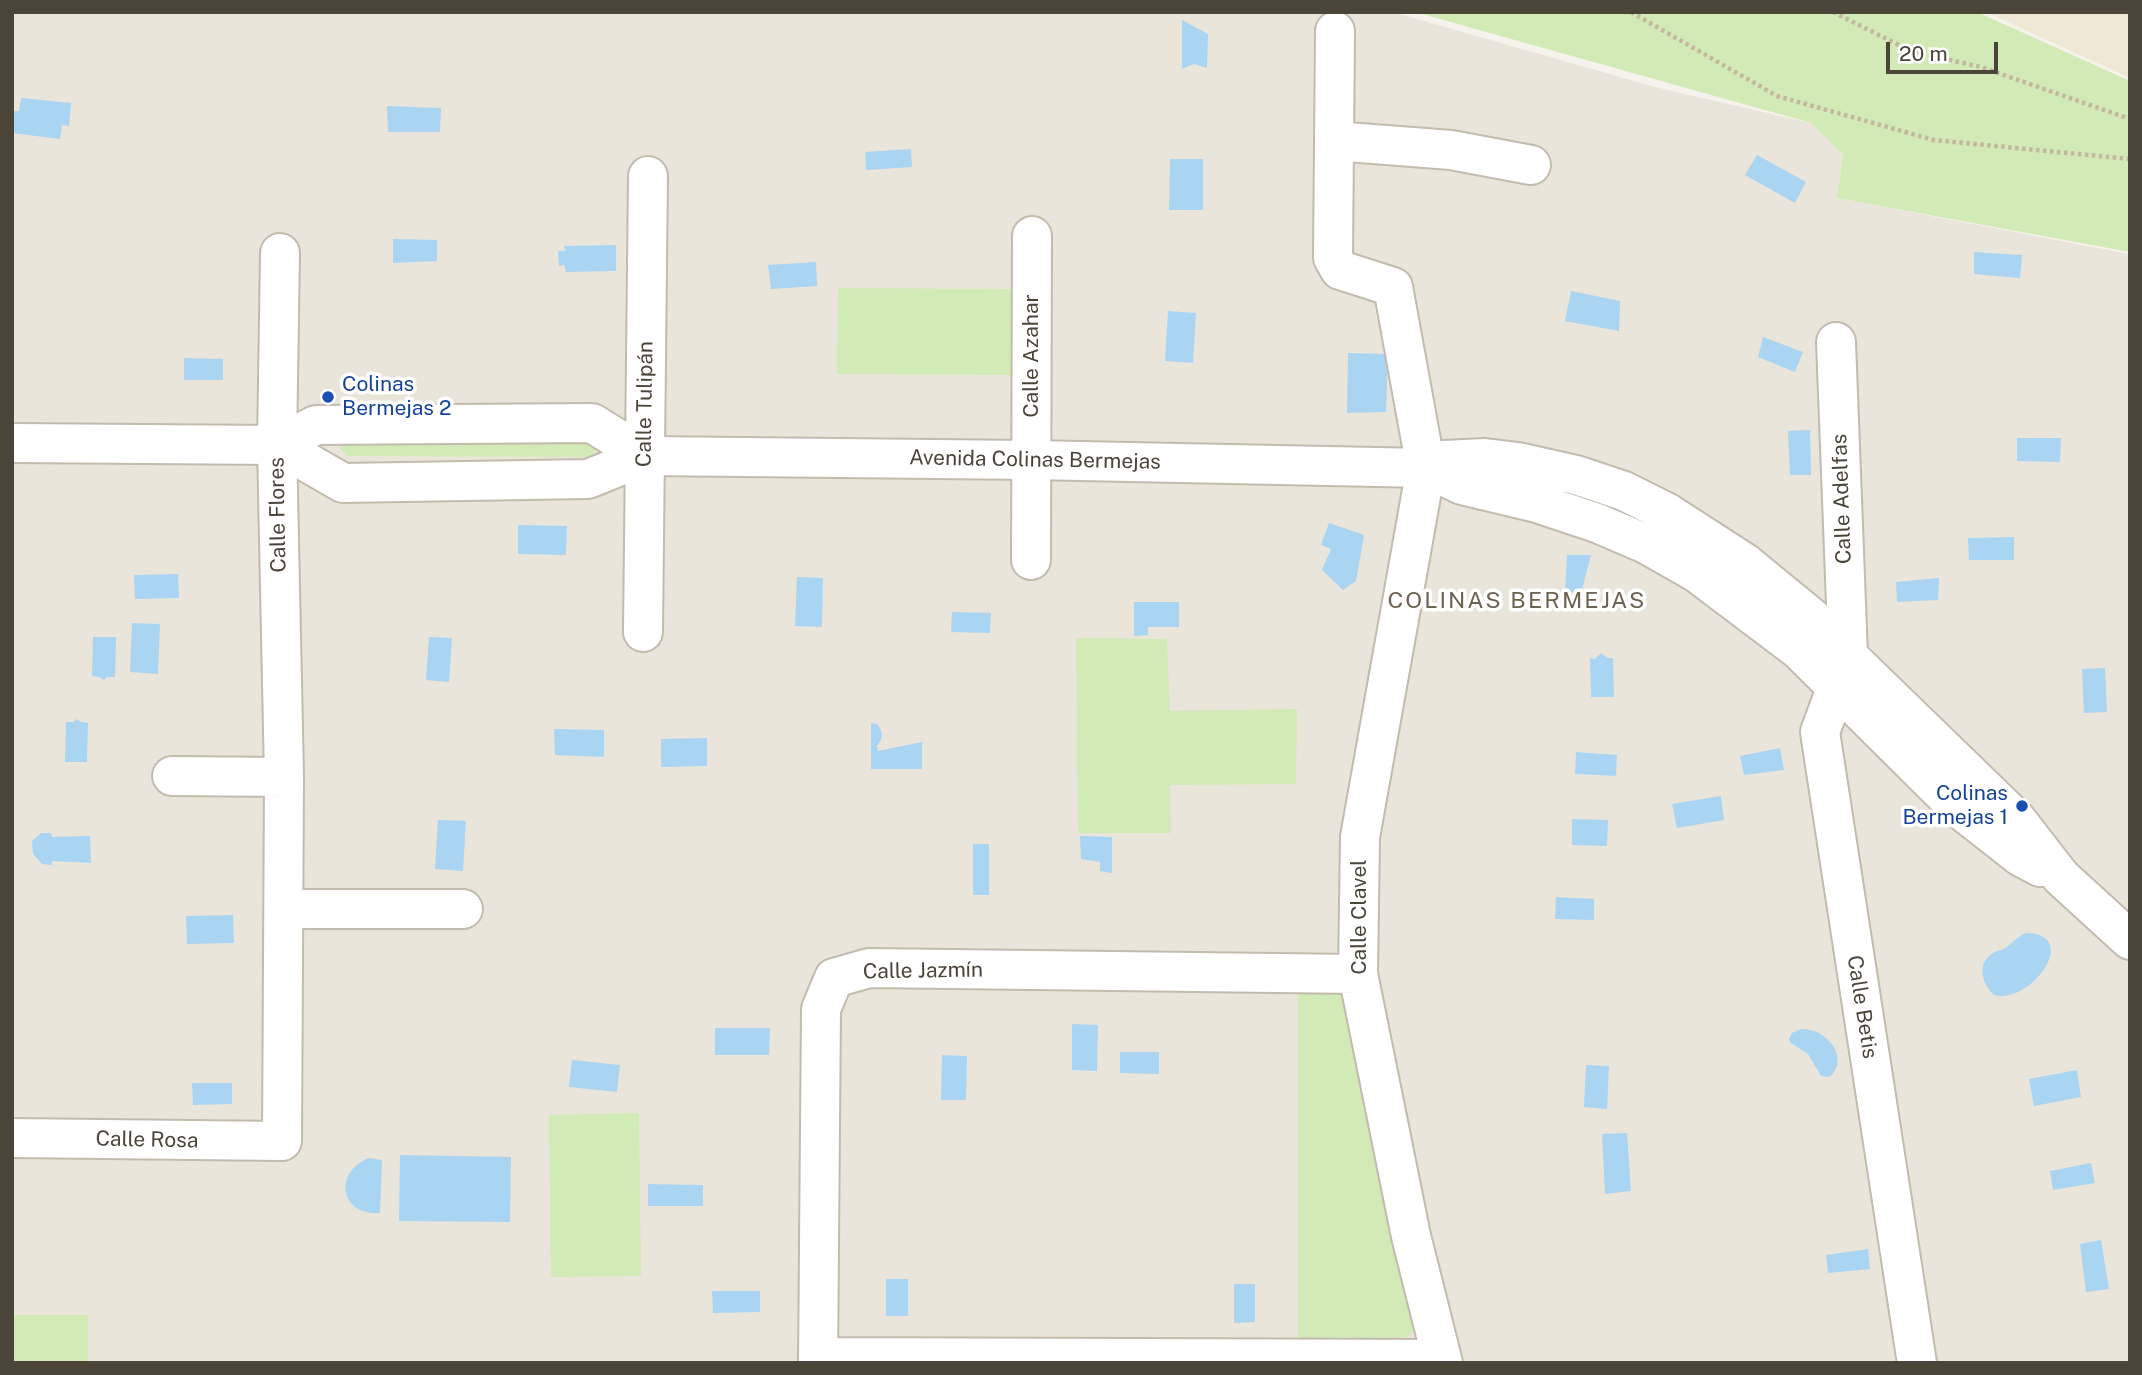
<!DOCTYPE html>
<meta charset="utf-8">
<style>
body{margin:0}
#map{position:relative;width:2142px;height:1375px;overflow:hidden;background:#f6f3ec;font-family:"Public Sans",sans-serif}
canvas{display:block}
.frame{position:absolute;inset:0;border:14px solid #4b4439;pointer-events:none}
.scale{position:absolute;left:1886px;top:42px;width:112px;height:32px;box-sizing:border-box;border:4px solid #4b4439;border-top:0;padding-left:9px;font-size:21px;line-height:24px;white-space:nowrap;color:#4b4439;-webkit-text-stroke:5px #fff;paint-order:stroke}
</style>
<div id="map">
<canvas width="2142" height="1375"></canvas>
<div class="frame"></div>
<div class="scale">20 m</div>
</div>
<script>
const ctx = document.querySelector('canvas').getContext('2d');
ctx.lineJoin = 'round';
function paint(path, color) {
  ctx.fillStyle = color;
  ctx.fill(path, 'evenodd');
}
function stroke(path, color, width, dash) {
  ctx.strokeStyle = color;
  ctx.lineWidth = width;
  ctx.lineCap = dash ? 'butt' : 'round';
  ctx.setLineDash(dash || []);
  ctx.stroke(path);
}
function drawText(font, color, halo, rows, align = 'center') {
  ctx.font = font + ' "Public Sans",sans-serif';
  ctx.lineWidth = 7;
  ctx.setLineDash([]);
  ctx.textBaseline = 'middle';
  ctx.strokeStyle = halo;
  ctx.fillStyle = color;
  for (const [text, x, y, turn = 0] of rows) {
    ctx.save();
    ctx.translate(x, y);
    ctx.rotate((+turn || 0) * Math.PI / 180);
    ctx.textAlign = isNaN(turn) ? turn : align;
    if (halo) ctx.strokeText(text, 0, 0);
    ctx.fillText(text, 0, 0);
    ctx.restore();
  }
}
paint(new Path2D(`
 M 12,12 L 1393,12 L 1655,87 L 1811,123 L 1843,155 L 1837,198 L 2130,254 L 2130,1363 L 12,1363 Z`), '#eae5da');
paint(new Path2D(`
 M 1986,12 L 2130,12 L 2130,78 Z`), '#efe8d6');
paint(new Path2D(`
 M 1415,12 L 1977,12 L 2130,81 L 2130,252 L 1837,198 L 1843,155 L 1811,123 Z
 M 838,288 L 1018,289 L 1017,375 L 837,374 Z
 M 348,439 L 589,443 L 598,449 L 590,457 L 347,456 L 339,447 Z
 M 1076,638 L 1167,639 L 1170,711 L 1297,709 L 1296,784 L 1170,785 L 1171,833 L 1078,833 Z
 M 1348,990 L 1367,1119 L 1416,1329 L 1407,1337 L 1298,1341 L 1298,994 Z
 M 639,1113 L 641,1276 L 551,1277 L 549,1115 Z
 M 12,1315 L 88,1315 L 88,1363 L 12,1363 Z`), '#d2eab5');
paint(new Path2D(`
 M 1182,20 L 1208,34 L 1207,68 L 1194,64 L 1182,69 Z
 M 21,98 L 71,103 L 69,126 L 62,125 L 60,139 L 12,133 L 12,111 L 19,111 Z
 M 387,106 L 441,108 L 440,132 L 388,132 Z
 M 911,149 L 912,167 L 866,170 L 865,152 Z
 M 1757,155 L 1806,182 L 1795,203 L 1745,175 Z
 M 1170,159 L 1203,159 L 1203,210 L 1169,210 Z
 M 393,239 L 437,240 L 437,261 L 393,263 Z
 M 616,245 L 616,271 L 566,272 L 564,265 L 559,266 L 558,251 L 566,251 L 564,246 Z
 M 1974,252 L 2022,255 L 2020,278 L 1974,274 Z
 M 816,262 L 817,286 L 771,289 L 768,265 Z
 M 1571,291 L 1620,301 L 1619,331 L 1565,321 Z
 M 1168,311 L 1196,313 L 1193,363 L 1165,361 Z
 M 1763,337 L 1803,352 L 1795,372 L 1758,357 Z
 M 1348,353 L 1388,354 L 1386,412 L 1347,413 Z
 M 184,358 L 223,359 L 223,380 L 184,380 Z
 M 1810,430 L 1811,475 L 1790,475 L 1788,431 Z
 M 2017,438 L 2061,438 L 2060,462 L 2017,461 Z
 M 1329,523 L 1364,535 L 1356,581 L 1343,590 L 1322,570 L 1331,549 L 1321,545 Z
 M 518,525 L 567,526 L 566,555 L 518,554 Z
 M 2014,537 L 2014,560 L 1969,560 L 1968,538 Z
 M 1567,555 L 1591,555 L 1581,593 L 1565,592 Z
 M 178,574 L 179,598 L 135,599 L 134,575 Z
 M 797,577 L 823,578 L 822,627 L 795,626 Z
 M 1939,578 L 1938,600 L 1897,602 L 1896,582 Z
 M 1134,602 L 1179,602 L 1179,627 L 1148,627 L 1148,635 L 1134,636 Z
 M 952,612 L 991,613 L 990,633 L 951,632 Z
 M 132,623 L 160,624 L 158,674 L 130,672 Z
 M 93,637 L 116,637 L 115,677 L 107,677 L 104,680 L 99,677 L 92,676 Z
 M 429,637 L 452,638 L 449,682 L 426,680 Z
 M 1601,653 L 1608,658 L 1613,658 L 1614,697 L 1591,697 L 1590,658 L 1595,659 Z
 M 2105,668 L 2107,712 L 2084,713 L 2082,669 Z
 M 77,719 L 81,722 L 88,723 L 87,762 L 65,762 L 66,722 L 73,722 Z
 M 871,723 L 877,724 C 884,732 883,739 877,746 L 878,751 L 922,742 L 922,769 L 871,769 Z
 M 554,729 L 604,730 L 604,757 L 555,755 Z
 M 707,738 L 707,766 L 661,767 L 661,739 Z
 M 1780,748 L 1784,770 L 1744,775 L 1740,756 Z
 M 1576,752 L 1617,755 L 1616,776 L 1575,774 Z
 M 1721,796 L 1724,820 L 1677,828 L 1672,804 Z
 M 1572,819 L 1608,820 L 1607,846 L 1572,845 Z
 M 438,820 L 466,821 L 463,871 L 435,869 Z
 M 41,833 L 51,833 L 52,837 L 90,836 L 91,863 L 52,861 L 52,865 L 42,864 L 33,854 L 32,841 Z
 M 1080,836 L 1112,837 L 1112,873 L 1100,871 L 1100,862 L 1081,859 Z
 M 973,844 L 989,844 L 989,895 L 973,895 Z
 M 1556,897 L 1594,899 L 1594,920 L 1555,919 Z
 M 233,915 L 234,943 L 187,944 L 186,916 Z
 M 2026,933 C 2082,934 2031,1005 1994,995 C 1982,984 1976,963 1993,953 C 1998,950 2004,950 2008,946 C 2014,941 2019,936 2026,933 Z
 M 1072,1024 L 1098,1025 L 1097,1071 L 1072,1070 Z
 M 715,1028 L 770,1028 L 769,1055 L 715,1055 Z
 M 1801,1029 C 1824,1028 1849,1054 1832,1075 L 1828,1077 L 1821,1076 L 1808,1054 L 1791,1043 L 1789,1039 L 1792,1033 Z
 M 1120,1052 L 1159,1052 L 1159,1074 L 1120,1073 Z
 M 942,1055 L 967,1056 L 966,1100 L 941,1100 Z
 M 572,1060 L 620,1065 L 617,1092 L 569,1087 Z
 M 1586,1065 L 1609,1066 L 1607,1109 L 1584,1107 Z
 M 2077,1070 L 2081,1097 L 2034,1106 L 2029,1079 Z
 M 192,1083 L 232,1083 L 232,1104 L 193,1105 Z
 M 1627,1133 L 1631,1191 L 1605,1194 L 1602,1134 Z
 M 400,1155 L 511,1157 L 510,1222 L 399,1221 Z
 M 369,1158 L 382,1160 L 380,1213 C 340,1216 333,1172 369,1158 Z
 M 2091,1163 L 2095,1183 L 2053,1190 L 2050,1171 Z
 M 648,1184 L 703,1185 L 703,1206 L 648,1206 Z
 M 2101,1240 L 2109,1289 L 2086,1292 L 2080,1244 Z
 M 1868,1249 L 1870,1269 L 1828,1273 L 1826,1255 Z
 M 886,1279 L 908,1279 L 908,1316 L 886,1316 Z
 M 1234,1284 L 1255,1284 L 1255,1322 L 1234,1323 Z
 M 712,1291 L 760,1291 L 760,1312 L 713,1313 Z`), '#a9d4f2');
const minor = new Path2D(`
 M 1335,31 L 1333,258 L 1340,270 L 1393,287 L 1426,468 L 1360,837 L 1358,974 L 1411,1236 L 1443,1363
 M 1334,141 L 1451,150 L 1531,165
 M 1836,342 L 1848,656 L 1820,732 L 1917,1363
 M 1031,560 L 1032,236
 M 643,632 L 648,176
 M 172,776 L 284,777
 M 284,909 L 463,909
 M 12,1138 L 282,1141 L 284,777 L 277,445 L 280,253
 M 818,1357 L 1442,1359
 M 818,1363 L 821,1009 L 834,978 L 869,968 L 1358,974`);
const tertiary = new Path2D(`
 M 12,443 L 277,445 L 316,425 L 592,423 L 645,456
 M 277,445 L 343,483 L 588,479 L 645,456 L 1031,460 L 1426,468 L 1444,460 L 1485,458 L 1518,462 L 1576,475 L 1624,491 L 1666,512 L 1745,563 L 1812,618 L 1848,656 L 2016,819 L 2061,877 L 2130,940
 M 1426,468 L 1462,485 L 1537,503 L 1597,523 L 1646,544 L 1697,573 L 1799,650 L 1956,806 L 2021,857 L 2040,867`);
stroke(minor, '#c2bbae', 42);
stroke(tertiary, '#c2bbae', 42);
stroke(new Path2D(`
 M 1631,12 L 1777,96 L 1934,140 L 2130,159
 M 1833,12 L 1911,51 L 1981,67 L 2130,119`), '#c4b79f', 4.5, [3.5, 3.5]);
stroke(minor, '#fff', 38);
stroke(tertiary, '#fff', 38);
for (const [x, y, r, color] of [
 [328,397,7,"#1a4fb4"],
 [2022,806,7,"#1a4fb4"]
]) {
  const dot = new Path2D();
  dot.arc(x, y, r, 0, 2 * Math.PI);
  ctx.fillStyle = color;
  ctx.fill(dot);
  stroke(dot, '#fff', 2.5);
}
drawText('21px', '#4b4439', '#fff', [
 ["Calle Azahar",1032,356,-90],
 ["Calle Tulipán",645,404,-89],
 ["Avenida Colinas Bermejas",1035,460,1],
 ["Calle Adelfas",1842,499,-92],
 ["Calle Flores",278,515,-91],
 ["Calle Clavel",1360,917,-90],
 ["Calle Jazmín",923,971,-1],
 ["Calle Betis",1862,1007,81],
 ["Calle Rosa",147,1140,1]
]);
drawText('21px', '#164399', '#fff', [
 ["Colinas",342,385],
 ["Bermejas 2",342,409],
 ["Colinas",2008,794,"right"],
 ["Bermejas 1",2008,818,"right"]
], 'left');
ctx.letterSpacing = '2px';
drawText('23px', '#6e6250', '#fff', [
 ["COLINAS BERMEJAS",1517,601]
]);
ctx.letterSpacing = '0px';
</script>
